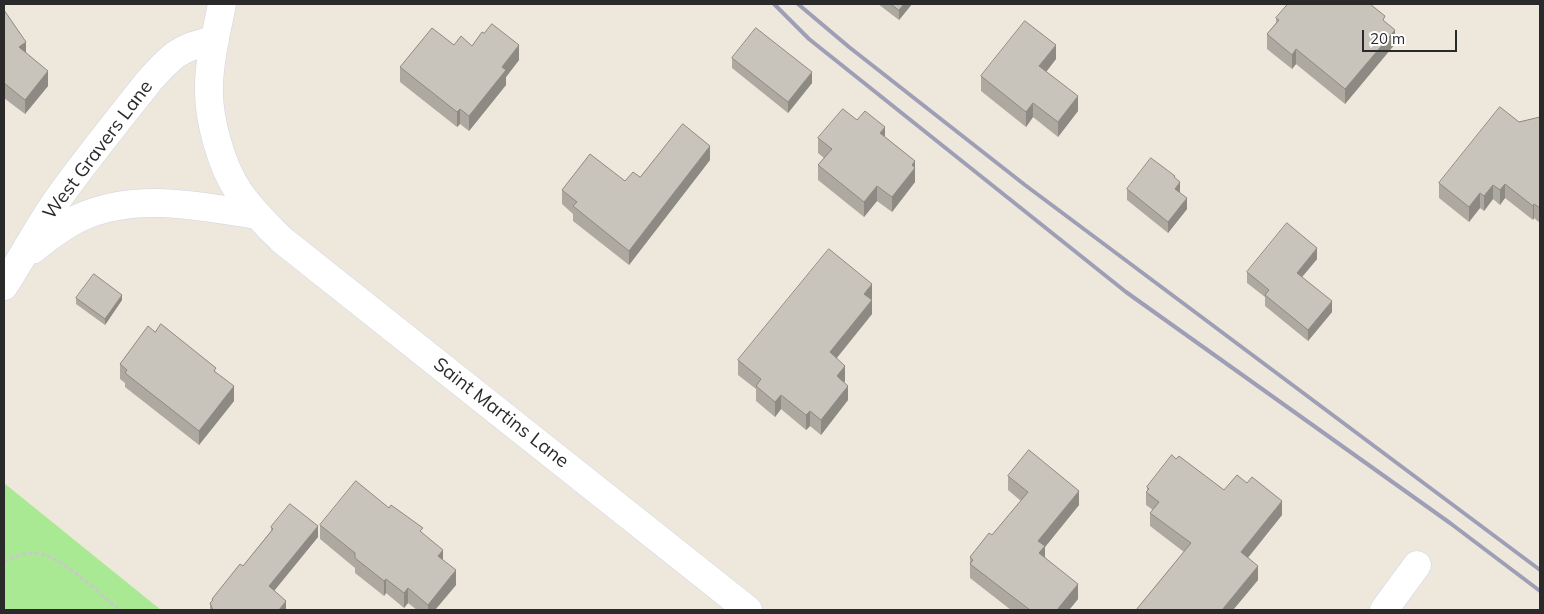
<!DOCTYPE html>
<style>
body{margin:0}
#map{position:relative;width:1544px;height:614px;overflow:hidden;background:#eee7db;font-family:Mulish,sans-serif}
canvas{display:block}
.frame{position:absolute;inset:0;border:5px solid #2a2a2a;pointer-events:none}
.scale{position:absolute;left:1362px;top:30px;width:95px;height:22px;box-sizing:border-box;border:2px solid #2a2a2a;border-top:0;padding-left:6px;font-size:15px;line-height:18px;white-space:nowrap;color:#2a2a2a;-webkit-text-stroke:4px #fff;paint-order:stroke}
</style>
<div id="map">
<canvas width="1544" height="614"></canvas>
<div class="frame"></div>
<div class="scale">20 m</div>
</div>
<script>
const ctx = document.querySelector('canvas').getContext('2d');
ctx.lineJoin = 'round';
function paint(path, color) {
  ctx.fillStyle = color;
  ctx.fill(path, 'evenodd');
}
function stroke(path, color, width, dash) {
  ctx.strokeStyle = color;
  ctx.lineWidth = width;
  ctx.lineCap = dash ? 'butt' : 'round';
  ctx.setLineDash(dash || []);
  ctx.stroke(path);
}
function drawText(font, color, halo, rows, align = 'center') {
  ctx.font = font + ' Mulish,sans-serif';
  ctx.lineWidth = 4;
  ctx.setLineDash([]);
  ctx.textBaseline = 'middle';
  ctx.strokeStyle = halo;
  ctx.fillStyle = color;
  for (const [text, x, y, turn = 0] of rows) {
    ctx.save();
    ctx.translate(x, y);
    ctx.rotate((+turn || 0) * Math.PI / 180);
    ctx.textAlign = isNaN(turn) ? turn : align;
    if (halo) ctx.strokeText(text, 0, 0);
    ctx.fillText(text, 0, 0);
    ctx.restore();
  }
}
paint(new Path2D(`
 M 4,483 L 161,610 L 4,610 Z`), '#aae993');
const minor = new Path2D(`
 M 222,4 C 217,31 209,59 209,87 C 208,118 221,166 239,192 C 251,210 267,225 282,240 L 748,610
 M 32,250 C 47,238 62,226 79,218 C 135,192 198,206 256,215
 M 4,286 C 23,257 39,225 60,196 C 88,157 119,119 149,81 C 172,55 180,47 215,40
 M 1384,610 L 1417,565`);
stroke(minor, '#d0d3e5', 29);
stroke(new Path2D(`
 M 4,562 C 15,556 29,551 41,554 C 65,559 100,595 120,610`), '#c8c8c8', 3, [4, 2.5]);
stroke(minor, '#fff', 28);
stroke(new Path2D(`
 M 774,4 L 809,39 L 1126,292 L 1450,523 L 1540,591
 M 798,4 L 849,47 L 1025,185 L 1540,570`), '#9e9fb6', 4);
paint(new Path2D(`
 M 878,4 L 912,4 L 899,20 Z
 M 4,10 L 26,52 L 48,86 L 25,114 L 4,98 Z
 M 1276,18 L 1385,22 L 1395,44 L 1345,104 L 1296,64 L 1292,69 L 1267,49 L 1267,34 L 1276,23 Z
 M 484,33 L 519,60 L 506,77 L 506,85 L 469,131 L 460,124 L 457,127 L 400,82 L 400,67 L 454,45 L 472,46 Z
 M 732,58 L 812,83 L 788,113 L 732,68 Z
 M 1056,59 L 1046,72 L 1078,111 L 1058,137 L 1033,117 L 1026,127 L 981,91 L 981,76 Z
 M 1540,117 L 1540,223 L 1534,218 L 1533,220 L 1505,198 L 1500,205 L 1493,199 L 1484,211 L 1480,208 L 1469,222 L 1439,198 L 1439,183 L 1519,122 Z
 M 857,120 L 885,137 L 915,161 L 915,182 L 892,212 L 877,201 L 864,217 L 818,180 L 818,165 L 824,158 L 818,153 L 818,138 Z
 M 710,160 L 629,265 L 573,221 L 573,214 L 562,204 L 562,190 L 625,181 Z
 M 1175,177 L 1180,193 L 1187,209 L 1168,233 L 1127,200 L 1127,189 Z
 M 1317,259 L 1302,277 L 1332,312 L 1308,341 L 1265,306 L 1265,297 L 1247,283 L 1247,272 Z
 M 76,298 L 122,300 L 105,325 L 76,304 Z
 M 872,299 L 872,314 L 837,358 L 845,381 L 844,382 L 848,400 L 821,435 L 810,426 L 806,430 L 781,409 L 775,417 L 756,401 L 756,389 L 738,375 L 738,360 Z
 M 155,332 L 216,372 L 234,401 L 199,445 L 125,387 L 125,383 L 120,379 L 120,364 Z
 M 1176,459 L 1224,490 L 1282,515 L 1248,558 L 1258,580 L 1233,610 L 1136,610 L 1184,552 L 1150,526 L 1150,513 L 1153,510 L 1146,505 L 1146,492 L 1147,491 L 1147,487 Z
 M 1008,476 L 1079,505 L 1045,547 L 1045,557 L 1078,599 L 1069,610 L 1011,610 L 970,578 L 970,557 L 992,535 L 1021,501 L 1008,490 Z
 M 320,525 L 423,534 L 443,560 L 456,585 L 435,610 L 417,610 L 408,603 L 404,608 L 386,593 L 384,596 L 355,573 L 355,568 L 320,539 Z
 M 271,527 L 318,537 L 274,591 L 286,610 L 210,610 L 210,603 L 212,601 L 212,599 L 243,566 L 271,531 Z`), '#ada9a1');
paint(new Path2D(`
 M 904,4 L 912,4 L 899,20 L 899,10 Z
 M 1395,30 L 1395,44 L 1345,104 L 1345,89 Z
 M 26,42 L 26,57 L 19,47 Z
 M 519,45 L 519,60 L 506,77 L 506,85 L 469,131 L 469,116 L 502,67 Z
 M 1056,45 L 1056,59 L 1039,81 L 1039,66 Z
 M 1296,49 L 1296,64 L 1292,69 L 1292,55 Z
 M 48,71 L 48,86 L 25,114 L 25,100 Z
 M 812,72 L 812,83 L 788,113 L 788,102 Z
 M 1078,96 L 1078,111 L 1058,137 L 1058,122 Z
 M 1033,103 L 1033,117 L 1026,127 L 1026,112 Z
 M 460,109 L 460,124 L 457,127 L 457,112 Z
 M 885,127 L 885,142 L 880,133 Z
 M 710,146 L 710,160 L 629,265 L 629,251 Z
 M 915,161 L 915,182 L 892,212 L 892,197 Z
 M 1180,182 L 1180,193 L 1175,189 Z
 M 1505,184 L 1505,198 L 1500,205 L 1500,190 Z
 M 1493,185 L 1493,199 L 1484,211 L 1484,196 Z
 M 877,186 L 877,201 L 864,217 L 864,202 Z
 M 1480,193 L 1480,208 L 1469,222 L 1469,207 Z
 M 1187,198 L 1187,209 L 1168,233 L 1168,222 Z
 M 1534,204 L 1534,218 L 1533,220 L 1533,206 Z
 M 1317,248 L 1317,259 L 1297,283 L 1297,273 Z
 M 872,284 L 872,299 L 864,308 L 864,294 Z
 M 122,295 L 122,300 L 105,325 L 105,319 Z
 M 872,300 L 872,314 L 830,366 L 830,352 Z
 M 1332,301 L 1332,312 L 1308,341 L 1308,330 Z
 M 845,366 L 845,381 L 837,391 L 837,376 Z
 M 234,386 L 234,401 L 199,445 L 199,431 Z
 M 848,386 L 848,400 L 821,435 L 821,420 Z
 M 781,395 L 781,409 L 775,417 L 775,402 Z
 M 810,411 L 810,426 L 806,430 L 806,415 Z
 M 1079,491 L 1079,505 L 1045,547 L 1045,561 L 1039,567 L 1038,541 Z
 M 1282,501 L 1282,515 L 1241,566 L 1241,552 Z
 M 318,526 L 318,537 L 269,597 L 269,586 Z
 M 443,550 L 443,565 L 438,556 Z
 M 1258,566 L 1258,580 L 1233,610 L 1222,610 Z
 M 456,570 L 456,585 L 435,610 L 428,610 L 428,605 Z
 M 386,579 L 386,593 L 384,596 L 384,581 Z
 M 1078,584 L 1078,599 L 1069,610 L 1057,610 Z
 M 408,588 L 408,603 L 404,608 L 404,593 Z
 M 286,601 L 286,610 L 279,610 Z`), '#8d8983');
const building = new Path2D(`
 M 891,4 L 904,4 L 899,10 Z
 M 1288,4 L 1370,4 L 1385,16 L 1383,20 L 1395,30 L 1345,89 L 1296,49 L 1292,55 L 1267,34 L 1279,20 L 1276,18 Z
 M 4,10 L 26,42 L 19,47 L 48,71 L 25,100 L 4,83 Z
 M 1025,21 L 1056,45 L 1039,66 L 1078,96 L 1058,122 L 1033,103 L 1026,112 L 981,76 Z
 M 492,24 L 519,45 L 502,67 L 506,70 L 469,116 L 460,109 L 457,112 L 400,67 L 432,28 L 454,45 L 461,36 L 472,46 L 482,32 L 484,33 Z
 M 756,28 L 812,72 L 788,102 L 732,58 Z
 M 1500,107 L 1519,122 L 1540,117 L 1540,208 L 1534,204 L 1533,206 L 1505,184 L 1500,190 L 1493,185 L 1484,196 L 1480,193 L 1469,207 L 1439,183 Z
 M 843,109 L 857,120 L 865,111 L 885,127 L 880,133 L 915,161 L 912,165 L 915,168 L 892,197 L 877,186 L 864,202 L 818,165 L 832,149 L 818,138 Z
 M 683,124 L 710,146 L 629,251 L 573,206 L 577,202 L 562,190 L 590,154 L 625,181 L 633,172 L 640,177 Z
 M 1151,158 L 1175,176 L 1174,177 L 1180,182 L 1175,189 L 1187,198 L 1168,222 L 1127,189 Z
 M 1287,223 L 1317,248 L 1297,273 L 1332,301 L 1308,330 L 1265,295 L 1269,290 L 1247,272 Z
 M 829,249 L 872,284 L 864,294 L 872,300 L 830,352 L 845,366 L 837,376 L 848,386 L 821,420 L 810,411 L 806,415 L 781,395 L 775,402 L 756,386 L 761,379 L 738,360 Z
 M 94,274 L 122,295 L 105,319 L 76,298 Z
 M 161,324 L 216,368 L 214,371 L 234,386 L 199,431 L 125,373 L 127,370 L 120,364 L 148,326 L 155,332 Z
 M 1029,450 L 1079,491 L 1038,541 L 1045,546 L 1039,553 L 1078,584 L 1057,610 L 1030,610 L 970,564 L 973,560 L 970,557 L 989,533 L 992,535 L 1028,492 L 1008,476 Z
 M 1172,455 L 1176,459 L 1179,456 L 1224,490 L 1237,475 L 1247,483 L 1252,477 L 1282,501 L 1241,552 L 1258,566 L 1222,610 L 1136,610 L 1191,543 L 1150,513 L 1159,502 L 1146,492 L 1149,489 L 1147,487 Z
 M 356,481 L 389,508 L 391,505 L 423,528 L 420,531 L 443,550 L 438,556 L 456,570 L 428,605 L 408,588 L 404,593 L 386,579 L 384,581 L 355,558 L 355,553 L 320,525 Z
 M 290,504 L 318,526 L 269,586 L 286,601 L 279,610 L 213,610 L 210,603 L 213,600 L 212,599 L 240,564 L 243,566 L 273,529 L 271,527 Z`);
paint(building, '#c9c4bb');
stroke(building, '#8d8983', 1);
drawText('19px', '#2a2a2a', '#fff', [
 ["West Gravers Lane",98,150,-53],
 ["Saint Martins Lane",501,413,38]
]);
</script>
